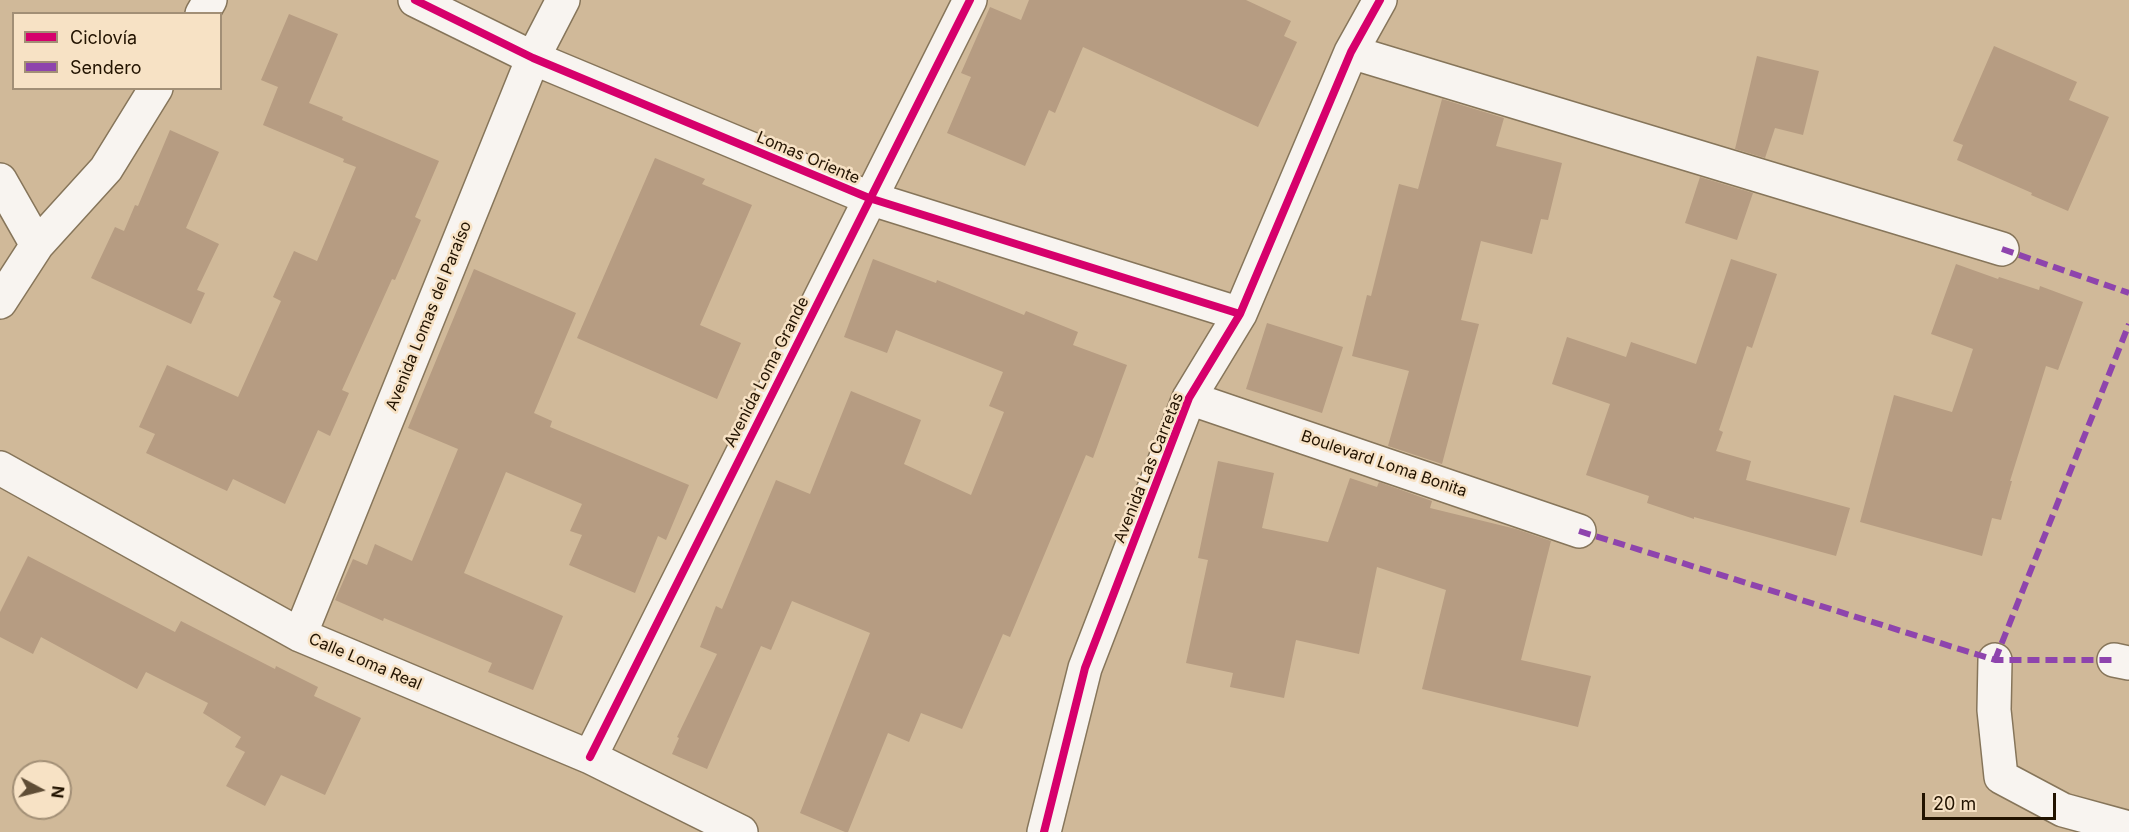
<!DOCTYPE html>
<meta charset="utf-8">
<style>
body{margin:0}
#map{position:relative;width:2129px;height:832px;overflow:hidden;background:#d0b999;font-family:Inter,sans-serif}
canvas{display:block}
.legend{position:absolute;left:12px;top:12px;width:210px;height:78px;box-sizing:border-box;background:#f7e2c5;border:2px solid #a28f76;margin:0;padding:8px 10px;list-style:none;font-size:18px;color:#221300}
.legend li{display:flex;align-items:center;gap:12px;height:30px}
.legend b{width:30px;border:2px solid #a28f76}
.north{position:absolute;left:12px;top:760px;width:60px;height:60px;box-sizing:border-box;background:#f7e2c5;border:2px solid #a28f76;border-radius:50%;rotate:97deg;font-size:16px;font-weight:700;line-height:24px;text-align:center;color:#221300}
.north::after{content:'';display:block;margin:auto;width:21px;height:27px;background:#5f4d36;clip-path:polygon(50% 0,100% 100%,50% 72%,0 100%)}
.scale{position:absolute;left:1922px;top:793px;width:134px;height:27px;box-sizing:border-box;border:3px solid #221300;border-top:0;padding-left:8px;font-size:18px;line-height:21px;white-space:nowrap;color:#221300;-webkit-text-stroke:4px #f7e2c5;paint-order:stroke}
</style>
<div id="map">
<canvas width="2129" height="832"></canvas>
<ul class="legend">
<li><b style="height:8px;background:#d6006c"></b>Ciclovía</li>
<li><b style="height:8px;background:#8e44ad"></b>Sendero</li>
</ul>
<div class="north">N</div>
<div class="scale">20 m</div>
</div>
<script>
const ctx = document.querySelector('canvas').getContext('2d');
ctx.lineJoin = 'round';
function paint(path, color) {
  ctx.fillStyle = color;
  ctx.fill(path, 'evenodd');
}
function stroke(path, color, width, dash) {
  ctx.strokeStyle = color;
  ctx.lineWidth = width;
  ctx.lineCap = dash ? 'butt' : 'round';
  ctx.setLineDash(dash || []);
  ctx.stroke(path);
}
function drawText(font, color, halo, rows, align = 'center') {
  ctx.font = font + ' Inter,sans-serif';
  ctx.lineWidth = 5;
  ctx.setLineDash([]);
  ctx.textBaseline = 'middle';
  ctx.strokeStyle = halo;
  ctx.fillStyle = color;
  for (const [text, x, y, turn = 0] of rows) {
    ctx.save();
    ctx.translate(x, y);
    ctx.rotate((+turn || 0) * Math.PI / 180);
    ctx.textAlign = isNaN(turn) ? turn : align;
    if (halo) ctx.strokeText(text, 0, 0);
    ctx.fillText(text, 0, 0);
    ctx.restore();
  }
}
paint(new Path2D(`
 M 1029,0 L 1246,0 L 1291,21 L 1284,36 L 1297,42 L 1258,127 L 1083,47 L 1055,113 L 1049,110 L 1025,166 L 947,133 L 971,77 L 961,73 L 990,7 L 1021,20 Z
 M 289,14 L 338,34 L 309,103 L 343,117 L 342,120 L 439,161 L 415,217 L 421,220 L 395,280 L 392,279 L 342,390 L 349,393 L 330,436 L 318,430 L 285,504 L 233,479 L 227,491 L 146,453 L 155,434 L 139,427 L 167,365 L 238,397 L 281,301 L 273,297 L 294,251 L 317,261 L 356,167 L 343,162 L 344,159 L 263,125 L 278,87 L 261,80 Z
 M 1994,46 L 2077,82 L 2069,100 L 2109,117 L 2068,211 L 2031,195 L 2032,193 L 1957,160 L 1963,145 L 1953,141 Z
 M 1757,56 L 1819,71 L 1803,135 L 1775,128 L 1765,158 L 1735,149 Z
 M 1442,99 L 1504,118 L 1496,146 L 1562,163 L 1548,220 L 1541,219 L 1532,254 L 1481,241 L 1461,320 L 1479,324 L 1442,464 L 1388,446 L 1409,371 L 1352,356 L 1367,295 L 1371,296 L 1399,184 L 1418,189 Z
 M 170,130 L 219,152 L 186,228 L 219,244 L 197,290 L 205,293 L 191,324 L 91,278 L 115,227 L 124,231 L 135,205 L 138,206 Z
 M 655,158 L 705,179 L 702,184 L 752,205 L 700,325 L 741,343 L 717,399 L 577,338 Z
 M 1700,177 L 1753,193 L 1737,240 L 1685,223 Z
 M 873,259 L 936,283 L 937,280 L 1024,315 L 1026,311 L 1078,332 L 1073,345 L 1127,365 L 1093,458 L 1086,455 L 1010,637 L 1003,634 L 962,729 L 921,713 L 909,742 L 888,733 L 848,832 L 845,832 L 800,813 L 870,633 L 792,601 L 771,650 L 761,646 L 707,769 L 672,754 L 679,738 L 677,737 L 717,654 L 700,647 L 716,606 L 722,609 L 776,480 L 810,494 L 851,391 L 921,420 L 904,464 L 971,495 L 1004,412 L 989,406 L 1003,372 L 896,330 L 887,353 L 844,337 Z
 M 1731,259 L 1777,274 L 1752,348 L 1747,346 L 1719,430 L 1723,432 L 1716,451 L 1751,461 L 1746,480 L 1850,508 L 1836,556 L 1694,517 L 1694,519 L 1647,503 L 1649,496 L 1586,475 L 1610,404 L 1552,384 L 1567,337 L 1626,357 L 1631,342 L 1696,364 Z
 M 1956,264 L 1998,279 L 1999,277 L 2039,290 L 2040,286 L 2083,302 L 2058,370 L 2046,366 L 2010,481 L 2012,481 L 2001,520 L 1992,518 L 1982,556 L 1860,522 L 1894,395 L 1952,412 L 1973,349 L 1931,334 Z
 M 474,269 L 576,313 L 534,413 L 552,421 L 550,427 L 689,485 L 666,540 L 658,536 L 635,593 L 569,565 L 582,535 L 570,531 L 582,504 L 506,472 L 464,573 L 563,616 L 533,690 L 488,672 L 492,663 L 384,618 L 383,621 L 335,600 L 353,559 L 367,565 L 375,544 L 412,561 L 458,449 L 408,428 Z
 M 1267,323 L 1343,347 L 1322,413 L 1246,389 Z
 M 1218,461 L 1274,473 L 1262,528 L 1328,542 L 1350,478 L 1377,487 L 1379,482 L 1432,501 L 1430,508 L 1516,529 L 1551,541 L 1521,660 L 1591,676 L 1578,727 L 1422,689 L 1446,590 L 1377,567 L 1359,654 L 1296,640 L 1284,698 L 1230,687 L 1233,673 L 1186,663 L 1208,560 L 1198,558 Z
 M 28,556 L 175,632 L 181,621 L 275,669 L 276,666 L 318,687 L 314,696 L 361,718 L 325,795 L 281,775 L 265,806 L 226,786 L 245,752 L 235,747 L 241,737 L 203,713 L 208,703 L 146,672 L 137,689 L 41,637 L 33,654 L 0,637 L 0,612 Z`), '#b69c82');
const minor = new Path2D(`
 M 415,0 L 533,58 L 869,198 L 1240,314
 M 202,14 L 210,0
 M 1351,52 L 2002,249
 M 0,180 L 37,245
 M 0,302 L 37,245 L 106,169 L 156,88
 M 1189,398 L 1579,531
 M 0,468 L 300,635 L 590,757 L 741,832
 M 300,635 L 533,58 L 563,0
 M 1995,660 L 1994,710 L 2001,777 L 2063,810 L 2129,828
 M 2114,660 L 2129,663
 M 590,757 L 970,0
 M 1044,832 L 1085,668 L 1189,398 L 1240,314 L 1351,52 L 1380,0`);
stroke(minor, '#86755a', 36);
stroke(minor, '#f8f4f0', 33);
stroke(new Path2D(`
 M 2002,249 L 2129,293
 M 1579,531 L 1995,660 L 2114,660
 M 1995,660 L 2129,324`), '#8e44ad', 6, [12, 6]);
stroke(new Path2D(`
 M 415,0 L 533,58 L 869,198 L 1240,314
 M 590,757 L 970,0
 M 1044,832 L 1085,668 L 1189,398 L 1240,314 L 1351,52 L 1380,0`), '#d6006c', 8);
drawText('16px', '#221300', '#f7e2c5', [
 ["Lomas Oriente",808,158,23],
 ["Avenida Lomas del Paraíso",429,316,-68],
 ["Avenida Loma Grande",767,372,-63],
 ["Boulevard Loma Bonita",1384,464,19],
 ["Avenida Las Carretas",1149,468,-68],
 ["Calle Loma Real",365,662,23]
]);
</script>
